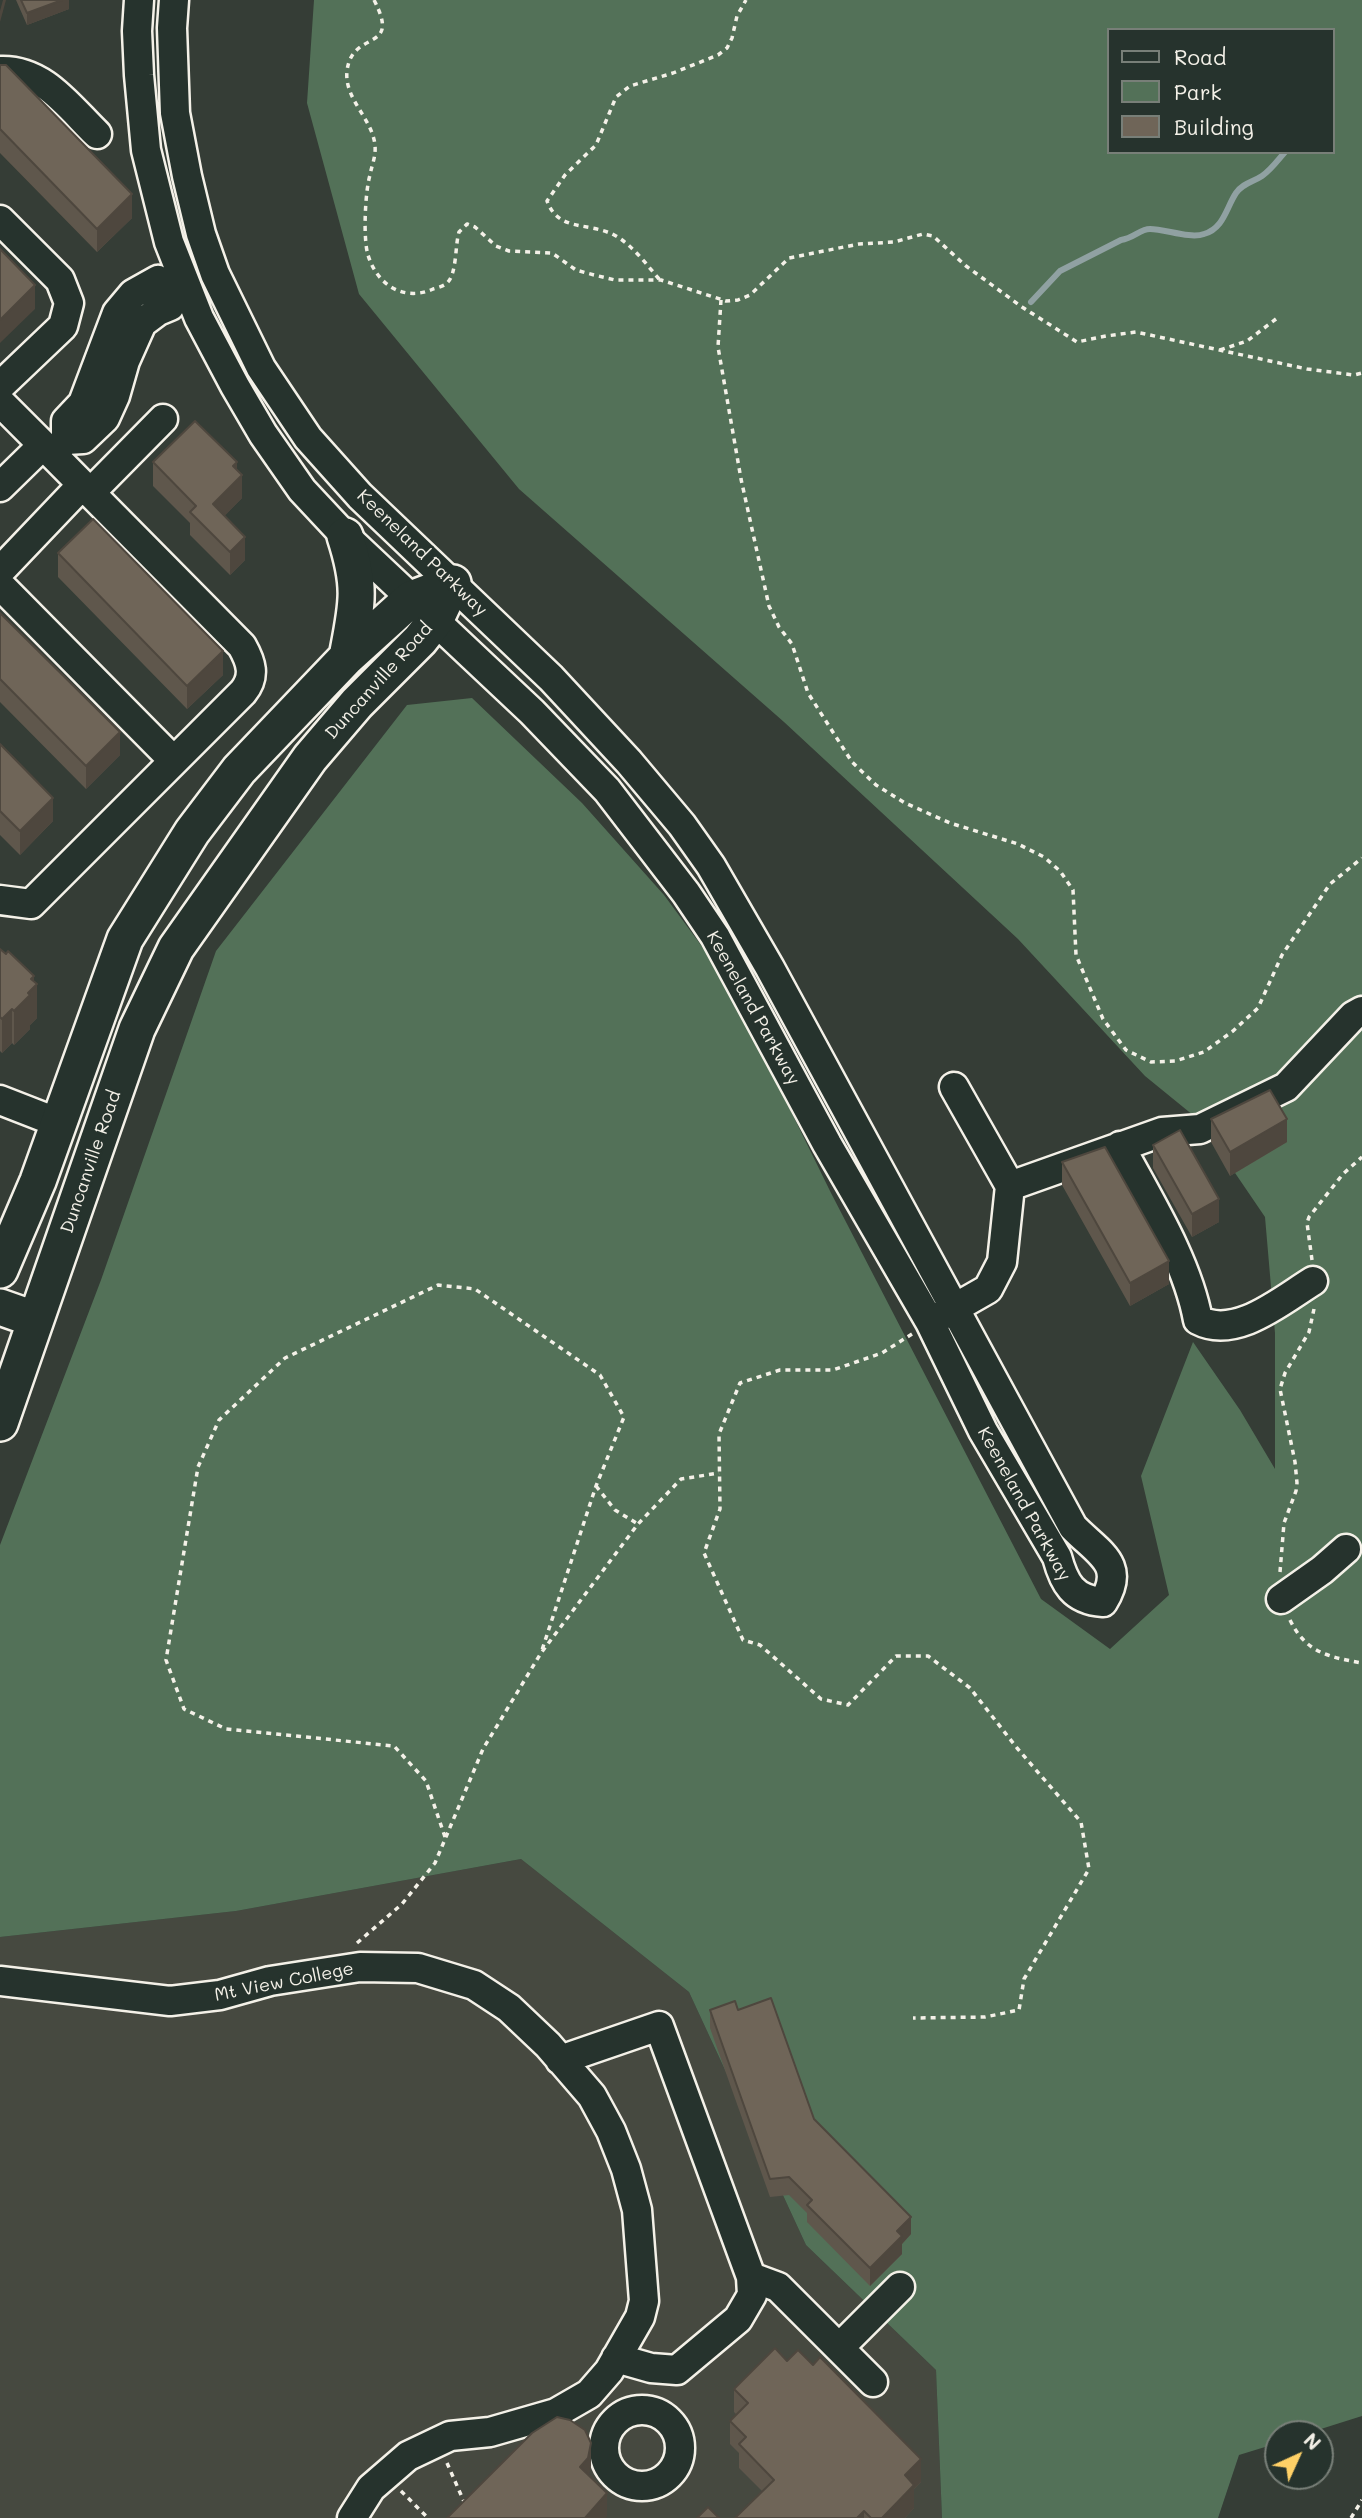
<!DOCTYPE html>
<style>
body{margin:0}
#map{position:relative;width:1362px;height:2518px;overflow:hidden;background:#353d36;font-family:Mali,sans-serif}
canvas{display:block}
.legend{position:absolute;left:1107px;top:28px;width:228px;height:126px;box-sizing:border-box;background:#26332d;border:2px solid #787f78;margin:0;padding:9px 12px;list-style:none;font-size:21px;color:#f4f1e8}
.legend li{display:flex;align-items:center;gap:14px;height:35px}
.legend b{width:35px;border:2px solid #787f78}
.north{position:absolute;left:1264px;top:2420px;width:70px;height:70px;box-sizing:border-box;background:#26332d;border:2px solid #787f78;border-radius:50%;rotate:45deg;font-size:19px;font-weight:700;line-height:28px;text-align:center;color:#f4f1e8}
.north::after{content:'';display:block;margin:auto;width:24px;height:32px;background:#ffd166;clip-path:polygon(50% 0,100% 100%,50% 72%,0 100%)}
</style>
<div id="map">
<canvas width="1362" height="2518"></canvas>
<ul class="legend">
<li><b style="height:9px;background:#26332d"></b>Road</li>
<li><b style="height:19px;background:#537158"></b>Park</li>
<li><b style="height:19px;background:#6f6558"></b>Building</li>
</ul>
<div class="north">N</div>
</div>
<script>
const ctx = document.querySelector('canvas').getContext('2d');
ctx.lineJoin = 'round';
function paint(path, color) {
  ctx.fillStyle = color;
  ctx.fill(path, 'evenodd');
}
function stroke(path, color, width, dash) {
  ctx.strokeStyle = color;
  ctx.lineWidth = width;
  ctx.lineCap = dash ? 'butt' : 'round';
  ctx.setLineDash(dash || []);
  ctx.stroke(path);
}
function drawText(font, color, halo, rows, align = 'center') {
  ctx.font = font + ' Mali,sans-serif';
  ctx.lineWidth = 5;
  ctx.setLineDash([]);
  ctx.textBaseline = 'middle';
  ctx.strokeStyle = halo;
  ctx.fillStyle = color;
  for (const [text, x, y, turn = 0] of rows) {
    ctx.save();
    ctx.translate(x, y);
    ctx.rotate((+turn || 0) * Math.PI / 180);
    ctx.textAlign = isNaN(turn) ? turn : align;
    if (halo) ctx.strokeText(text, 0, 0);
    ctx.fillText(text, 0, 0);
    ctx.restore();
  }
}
paint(new Path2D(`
 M 521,1859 L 689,1992 L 806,2245 L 936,2370 L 942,2518 L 0,2518 L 0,1937 L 236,1911 Z`), '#464940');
paint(new Path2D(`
 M 314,0 L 1362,0 L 1362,2416 L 1305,2434 L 1278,2434 L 1278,2443 L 1239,2455 L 1218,2518 L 942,2518 L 936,2370 L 806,2245 L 689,1992 L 521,1859 L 236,1911 L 0,1937 L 0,1545 L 101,1280 L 216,951 L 407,705 L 472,698 L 582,803 L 664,895 L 726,979 L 831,1193 L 1041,1599 L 1110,1649 L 1169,1595 L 1141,1476 L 1193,1342 L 1240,1410 L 1275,1469 L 1275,1333 L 1265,1217 L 1199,1120 L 1145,1076 L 1018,939 L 784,722 L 519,489 L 359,294 L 307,103 ZM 1108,30 L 1332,30 L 1332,152 L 1108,152 Z`), '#537158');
stroke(new Path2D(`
 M 1031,302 L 1060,271 L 1121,240 C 1134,238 1140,229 1150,229 C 1165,229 1190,239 1204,234 C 1224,228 1226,208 1236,193 C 1243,183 1253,182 1262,176 C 1271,170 1278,160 1285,152`), '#90a1a2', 6);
const minor = new Path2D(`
 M 139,0 L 137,31 L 139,75 L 146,150 L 169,242 L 199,318 L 235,386 L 263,434 L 302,490 L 345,536 L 532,712 L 607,790 L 686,893 L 715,936 L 827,1144 L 930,1322 L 983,1431 L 1057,1557 C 1064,1583 1073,1600 1103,1602 C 1127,1564 1098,1553 1073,1527 L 770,968 L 711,866 L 682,825 L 629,762 L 551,678 L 360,496 L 308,438 L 261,368 L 215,274 L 201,234 L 187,176 L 175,113 L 172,28 L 174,0
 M 0,71 C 43,69 69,107 97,134
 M 0,220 L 60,280 L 69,303 L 63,326 L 0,386
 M 158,280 L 175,290 L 170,306 L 158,311 L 142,323 L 125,361 L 115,396 L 105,418 L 83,439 L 66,440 L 66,421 L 83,403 L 117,313 L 133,294 Z
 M 0,402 L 52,454
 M 0,487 L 43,445
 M 90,493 L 163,419
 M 0,571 L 82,485
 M 0,585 L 174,761
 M 0,900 L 31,904 L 243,692 C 256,676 251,662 242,646 L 52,454 L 66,440
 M 0,1100 L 59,1123
 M 1120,1146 C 1148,1199 1187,1260 1198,1320 C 1236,1340 1282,1300 1313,1281
 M 1010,1186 L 1162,1132 L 1200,1129 L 1286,1087 L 1353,1016 L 1362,1011
 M 939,1317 L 988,1289 L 1002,1262 L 1010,1186 L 954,1087
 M 1281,1599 L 1322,1570 L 1346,1549
 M 0,1981 L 170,2001 L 220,1995 L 270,1981 L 360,1967 L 418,1968 L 474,1985 L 509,2008 L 548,2045 L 592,2096 L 611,2131 L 626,2169 L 637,2210 L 644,2301 L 640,2317 L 609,2371 L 589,2394 L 556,2413 L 490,2432 L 450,2436 L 408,2456 L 371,2488 L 352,2518
 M 560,2060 L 659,2026 L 751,2277 L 752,2295 L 738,2319 L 677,2370 L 651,2368 L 616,2358
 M 751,2277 L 778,2287 L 873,2382
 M 839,2348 L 900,2287
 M604 2448a38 38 0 1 1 76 0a38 38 0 1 1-76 0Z`);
const major = new Path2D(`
 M 345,536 C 362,588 357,605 347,657
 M 0,1270 L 38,1181 L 125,939 L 192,832 L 239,770 L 347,657 L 411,599 L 453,583
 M 0,1307 L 34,1319
 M 0,1423 L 137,1029 L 176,948 L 310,758 L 357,703 L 420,640 L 435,621 L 453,583`);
stroke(minor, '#f4f1e8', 33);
stroke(major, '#f4f1e8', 40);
stroke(new Path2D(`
 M 374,0 C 402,54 352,28 347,71 C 344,99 372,118 375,145 C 376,157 372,164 370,175 C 365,192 363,239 368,255 C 377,285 404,302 433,289 C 437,288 444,286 447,283 C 457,274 455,245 459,232 L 467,224 L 475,227 L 496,246 L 509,251 L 552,253 L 576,270 L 594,275 L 615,280 L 661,280 L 726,301 L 738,300 L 750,295 L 789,258 L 859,244 L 894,242 L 923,234 L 933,236 L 966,266 L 1022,307 L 1077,342 L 1106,336 L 1136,332 L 1307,369 L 1354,375 L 1362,373
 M 659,279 C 647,265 632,245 616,236 C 589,221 559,233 547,201 L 565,175 L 596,145 L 616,97 L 630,86 L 673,73 L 718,55 L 727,48 L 732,38 L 737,16 L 746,0
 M 721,300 L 718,347 L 741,479 L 769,606 L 779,627 L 792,644 L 808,693 L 852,762 L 876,785 L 905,803 L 950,823 L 1018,844 L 1044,857 L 1060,871 L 1073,890 L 1076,955 L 1103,1019 L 1126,1050 L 1151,1062 L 1175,1061 L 1204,1052 L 1233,1031 L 1258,1008 L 1282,955 L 1330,884 L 1362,858
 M 1220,350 L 1247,341 L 1276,319
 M 1312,1260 L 1307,1223 L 1309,1217 L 1343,1174 L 1362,1157
 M 912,1334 L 882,1353 L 833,1370 L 780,1370 L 740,1383 L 719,1434 L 720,1509 L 704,1553 L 743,1640 L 760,1645 L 821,1699 L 848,1705 L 896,1656 L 928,1656 L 970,1688 L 1017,1748 L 1081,1822 L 1089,1869 L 1024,1979 L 1019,2010 L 985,2017 L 913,2018
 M 596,1486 L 615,1510 L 638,1524
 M 1280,1572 L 1284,1523 L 1296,1491 L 1297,1483 L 1295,1462 L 1280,1389 L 1285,1373 L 1309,1332 L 1314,1309
 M 1290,1620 C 1306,1653 1329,1657 1362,1663
 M 445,1837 L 426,1781 L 394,1746 L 226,1729 L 184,1709 L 166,1660 L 198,1467 L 219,1420 L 285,1358 L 438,1285 L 475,1289 L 600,1375 L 624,1417 L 596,1486 L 541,1653
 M 357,1943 L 402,1904 L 435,1863 L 483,1749 L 541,1653 L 638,1524 L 681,1479 L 719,1473
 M 447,2463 L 465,2504
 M 401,2491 L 428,2518
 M 1351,2518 L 1362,2500`), '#f4f1e8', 3.5, [5, 5]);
stroke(minor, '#26332d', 28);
stroke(major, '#26332d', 35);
paint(new Path2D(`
 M 16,0 L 69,0 L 69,9 L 27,25 Z
 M 0,65 L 132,218 L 97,252 L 0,153 Z
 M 153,462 L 237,470 L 242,498 L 224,516 L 245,560 L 230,575 L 190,535 L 190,523 L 153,486 Z
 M 58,553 L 223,675 L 187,709 L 58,577 Z
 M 0,613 L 120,755 L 86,789 L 0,702 Z
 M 0,744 L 53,821 L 20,855 L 0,835 Z
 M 0,949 L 34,981 L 37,1018 L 30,1025 L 30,1029 L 14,1045 L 12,1043 L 2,1053 L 0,1051 Z
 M 1211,1119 L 1287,1142 L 1230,1176 L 1211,1142 Z
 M 1153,1145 L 1219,1222 L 1192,1237 L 1153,1168 Z
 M 1062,1162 L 1169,1284 L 1130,1306 L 1062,1185 Z
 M 710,2010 L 738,2010 L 814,2119 L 911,2234 L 902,2244 L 902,2254 L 870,2286 L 807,2222 L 807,2213 L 789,2195 L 770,2197 L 710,2028 Z
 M 787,2361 L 921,2482 L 914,2489 L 914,2508 L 905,2518 L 735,2518 L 762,2491 L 739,2468 L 739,2453 L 730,2444 L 730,2421 L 737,2415 L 734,2412 L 734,2389 Z`), '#5f574c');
paint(new Path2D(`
 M 3,0 L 6,0 L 0,22 L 0,11 Z
 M 62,0 L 69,0 L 69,9 L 27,25 L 27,13 Z
 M 132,194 L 132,218 L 97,252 L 97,229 Z
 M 35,285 L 35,309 L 0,343 L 0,320 Z
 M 237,462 L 237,481 L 242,475 L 242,498 L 213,528 L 213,504 L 233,466 Z
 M 245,537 L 245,560 L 230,575 L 230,552 Z
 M 223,651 L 223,675 L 187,709 L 187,686 Z
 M 120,732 L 120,755 L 86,789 L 86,766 Z
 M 53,798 L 53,821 L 20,855 L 20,831 Z
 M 34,976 L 34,987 L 37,984 L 37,1018 L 30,1025 L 30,1029 L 14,1045 L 14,1011 L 28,993 L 31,979 Z
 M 12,1009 L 12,1043 L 2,1053 L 2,1019 Z
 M 1287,1119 L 1287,1142 L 1230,1176 L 1230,1152 Z
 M 1219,1199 L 1219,1222 L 1192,1237 L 1192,1214 Z
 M 1169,1261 L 1169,1284 L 1130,1306 L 1130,1283 Z
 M 911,2217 L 911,2234 L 902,2244 L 902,2254 L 870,2286 L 870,2268 L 897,2231 Z
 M 591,2443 L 591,2466 L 588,2481 L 580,2467 Z
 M 921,2459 L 921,2482 L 914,2489 L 914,2508 L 905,2518 L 882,2518 L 905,2475 Z
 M 607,2493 L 607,2516 L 606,2518 L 585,2518 Z
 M 864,2511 L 864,2518 L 857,2518 Z`), '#4e473e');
const building = new Path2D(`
 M 21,0 L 62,0 L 27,13 Z
 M 0,65 L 6,65 L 132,194 L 97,229 L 0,129 Z
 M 0,249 L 35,285 L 0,320 Z
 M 195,421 L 237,462 L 233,466 L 242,475 L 213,504 L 245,537 L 230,552 L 190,512 L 196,506 L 153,462 Z
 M 93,519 L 223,651 L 187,686 L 58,553 Z
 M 0,613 L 120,732 L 86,766 L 0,679 Z
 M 0,744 L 53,798 L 20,831 L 0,811 Z
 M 0,949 L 6,954 L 8,951 L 34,976 L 31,979 L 37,984 L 28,993 L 30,995 L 14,1011 L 12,1009 L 2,1019 L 0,1017 Z
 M 1270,1090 L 1287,1119 L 1230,1152 L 1211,1119 Z
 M 1180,1130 L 1219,1199 L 1192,1214 L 1153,1145 Z
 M 1105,1147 L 1169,1261 L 1130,1283 L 1062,1162 Z
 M 771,1998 L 814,2119 L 911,2217 L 897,2231 L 902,2236 L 870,2268 L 807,2205 L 812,2200 L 789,2177 L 770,2179 L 710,2010 L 735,2001 L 738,2010 Z
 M 775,2348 L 787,2361 L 798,2350 L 813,2365 L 820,2357 L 921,2459 L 905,2475 L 914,2485 L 882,2518 L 871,2518 L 864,2511 L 857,2518 L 735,2518 L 774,2480 L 739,2444 L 746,2437 L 730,2421 L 748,2403 L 734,2389 Z
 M 557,2417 L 570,2420 L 585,2430 L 591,2443 L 588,2458 L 580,2467 L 607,2493 L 585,2518 L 447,2518 L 532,2433 Z
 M 708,2507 L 719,2518 L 697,2518 Z`);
paint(building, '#6f6558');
stroke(building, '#4e473e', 2);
drawText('18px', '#f4f1e8', '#26332d', [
 ["Keeneland Parkway",422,553,44],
 ["Duncanville Road",379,681,-48],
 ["Keeneland Parkway",753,1008,61],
 ["Duncanville Road",91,1162,-71],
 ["Keeneland Parkway",1024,1504,61],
 ["Mt View College",284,1982,-11]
]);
</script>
